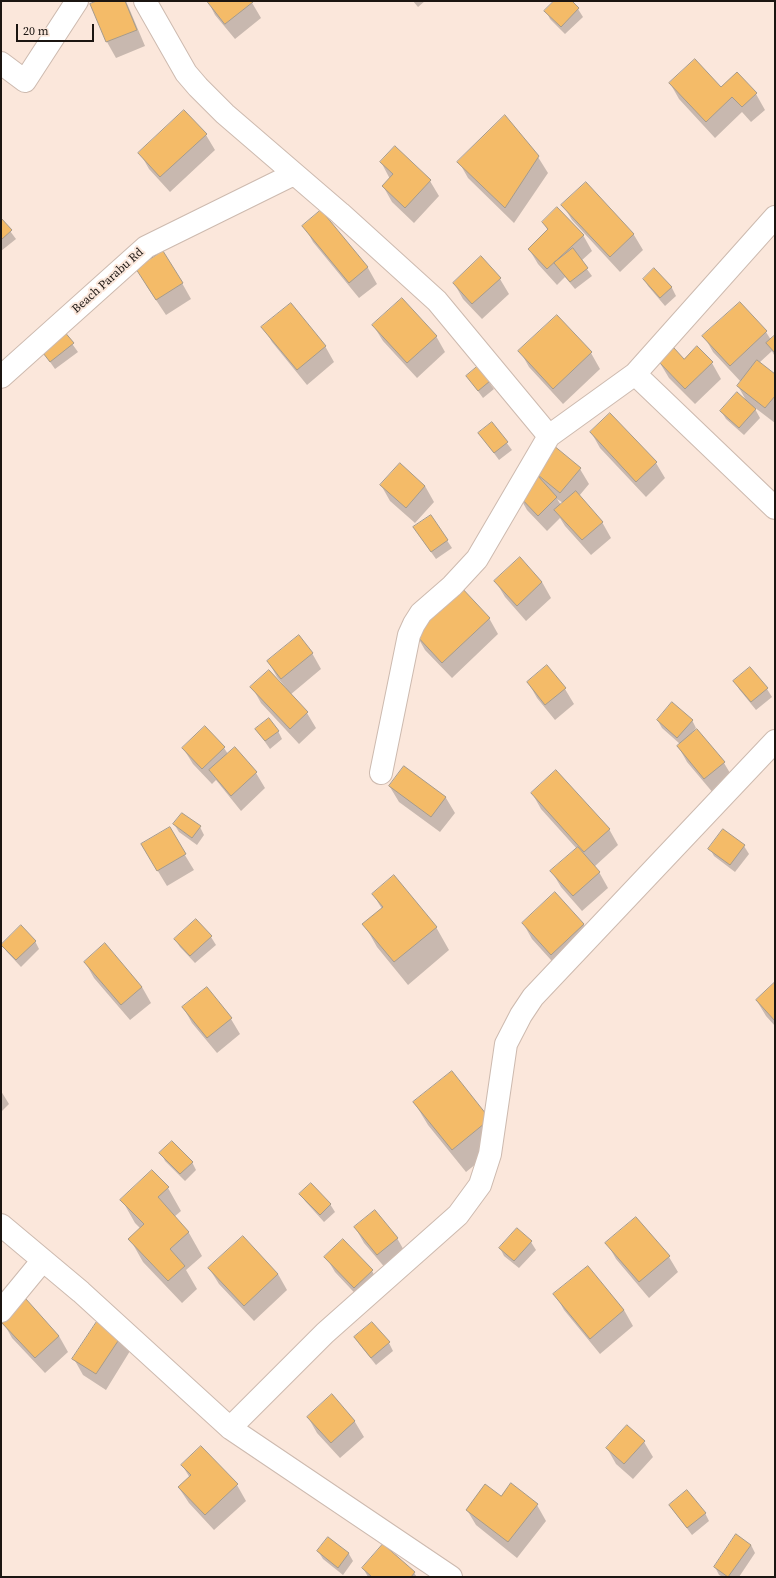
<!DOCTYPE html>
<style>
body{margin:0}
#map{position:relative;width:776px;height:1578px;overflow:hidden;background:#fbe7db;font-family:"Source Serif 4",serif}
canvas{display:block}
.frame{position:absolute;inset:0;border:2px solid #1b1511;pointer-events:none}
.scale{position:absolute;left:16px;top:24px;width:78px;height:18px;box-sizing:border-box;border:2px solid #1b1511;border-top:0;padding-left:5px;font-size:12px;line-height:14px;white-space:nowrap;color:#1b1511;-webkit-text-stroke:3px #fbe7db;paint-order:stroke}
</style>
<div id="map">
<canvas width="776" height="1578"></canvas>
<div class="frame"></div>
<div class="scale">20 m</div>
</div>
<script>
const ctx = document.querySelector('canvas').getContext('2d');
ctx.lineJoin = 'round';
function paint(path, color) {
  ctx.fillStyle = color;
  ctx.fill(path, 'evenodd');
}
function stroke(path, color, width, dash) {
  ctx.strokeStyle = color;
  ctx.lineWidth = width;
  ctx.lineCap = dash ? 'butt' : 'round';
  ctx.setLineDash(dash || []);
  ctx.stroke(path);
}
function drawText(font, color, halo, rows, align = 'center') {
  ctx.font = font + ' "Source Serif 4",serif';
  ctx.lineWidth = 4;
  ctx.setLineDash([]);
  ctx.textBaseline = 'middle';
  ctx.strokeStyle = halo;
  ctx.fillStyle = color;
  for (const [text, x, y, turn = 0] of rows) {
    ctx.save();
    ctx.translate(x, y);
    ctx.rotate((+turn || 0) * Math.PI / 180);
    ctx.textAlign = isNaN(turn) ? turn : align;
    if (halo) ctx.strokeText(text, 0, 0);
    ctx.fillText(text, 0, 0);
    ctx.restore();
  }
}
paint(new Path2D(`
 M 100,1 L 126,1 L 145,46 L 116,58 L 107,42 L 92,4 Z
 M 208,1 L 251,1 L 261,18 L 235,39 L 215,15 Z
 M 413,1 L 425,1 L 418,7 Z
 M 556,1 L 570,1 L 578,9 L 583,17 L 565,34 L 550,19 L 546,11 Z
 M 670,83 L 756,94 L 765,110 L 751,122 L 742,112 L 715,138 L 679,99 Z
 M 505,116 L 538,157 L 548,173 L 514,223 L 468,178 L 459,162 Z
 M 206,135 L 215,150 L 170,192 L 149,169 L 140,153 Z
 M 381,162 L 430,181 L 439,196 L 414,223 L 392,202 L 383,186 L 390,179 Z
 M 586,183 L 634,235 L 643,250 L 620,272 L 572,220 L 563,205 Z
 M 321,211 L 368,268 L 377,284 L 359,298 L 313,242 L 304,226 Z
 M 1,219 L 16,239 L 1,251 Z
 M 543,222 L 583,235 L 592,251 L 581,261 L 592,276 L 575,289 L 565,277 L 557,285 L 538,264 L 529,249 L 548,231 Z
 M 654,269 L 672,288 L 676,296 L 665,306 L 648,286 L 644,279 Z
 M 500,279 L 509,294 L 482,319 L 463,299 L 454,283 Z
 M 182,283 L 191,299 L 166,315 L 146,285 Z
 M 740,303 L 766,332 L 771,340 L 775,336 L 775,357 L 772,351 L 759,363 L 775,375 L 775,423 L 754,407 L 760,418 L 744,435 L 726,419 L 721,411 L 747,402 L 738,386 L 741,382 L 713,352 L 704,336 Z
 M 557,317 L 591,353 L 600,369 L 563,404 L 529,367 L 520,351 Z
 M 373,325 L 436,336 L 445,352 L 417,378 L 383,341 Z
 M 263,327 L 325,346 L 334,362 L 307,385 L 272,342 Z
 M 63,331 L 78,352 L 55,369 L 41,349 Z
 M 697,347 L 712,363 L 721,379 L 695,404 L 669,378 L 660,363 L 684,360 Z
 M 467,376 L 489,382 L 494,389 L 483,398 Z
 M 610,414 L 656,463 L 665,478 L 646,497 L 600,448 L 591,432 Z
 M 492,423 L 512,450 L 499,460 L 479,433 Z
 M 580,469 L 589,484 L 579,496 L 602,522 L 611,538 L 591,555 L 565,526 L 560,518 L 547,531 L 527,510 L 518,494 L 534,470 ZM 557,499 L 563,503 L 561,505 Z
 M 381,485 L 425,486 L 434,502 L 415,523 L 390,501 Z
 M 431,516 L 452,548 L 436,559 L 419,535 Z
 M 520,559 L 542,582 L 551,598 L 526,621 L 505,597 L 496,582 Z
 M 489,618 L 498,634 L 452,678 L 425,650 L 416,634 Z
 M 312,653 L 321,669 L 290,695 L 307,713 L 316,728 L 299,744 L 261,703 L 252,687 L 285,689 L 286,688 L 277,677 L 268,661 Z
 M 750,669 L 767,689 L 772,697 L 756,710 L 739,689 L 735,681 Z
 M 528,682 L 565,689 L 574,704 L 555,720 L 537,698 Z
 M 692,720 L 696,728 L 692,733 L 724,763 L 733,778 L 714,794 L 687,762 L 678,746 L 680,744 L 662,728 L 658,721 Z
 M 256,729 L 278,731 L 282,739 L 270,749 Z
 M 183,748 L 224,748 L 228,754 L 235,748 L 256,773 L 265,788 L 241,811 L 216,780 L 212,784 L 193,764 Z
 M 405,767 L 446,798 L 455,813 L 440,832 L 399,802 L 390,787 Z
 M 532,793 L 609,829 L 618,845 L 594,867 L 599,872 L 608,888 L 582,911 L 561,887 L 552,872 L 577,849 L 541,809 Z
 M 174,824 L 200,827 L 204,835 L 197,845 L 179,832 Z
 M 169,829 L 194,870 L 167,886 L 142,845 Z
 M 724,830 L 744,846 L 749,854 L 735,872 L 714,856 L 710,849 Z
 M 555,893 L 584,925 L 593,940 L 560,970 L 532,939 L 523,923 Z
 M 373,894 L 436,927 L 449,950 L 408,985 L 377,947 L 364,924 L 382,909 Z
 M 196,920 L 211,937 L 216,945 L 195,963 L 180,947 L 175,939 Z
 M 35,941 L 39,949 L 21,967 L 7,952 L 2,945 Z
 M 85,962 L 142,987 L 151,1003 L 130,1020 L 94,978 Z
 M 775,983 L 775,1026 L 766,1016 L 757,1001 Z
 M 207,988 L 231,1019 L 240,1034 L 217,1053 L 192,1023 L 183,1007 Z
 M 451,1072 L 503,1142 L 466,1172 L 428,1125 L 414,1102 Z
 M 1,1091 L 9,1104 L 1,1112 Z
 M 161,1153 L 192,1162 L 196,1170 L 185,1181 L 165,1161 Z
 M 168,1188 L 181,1211 L 174,1217 L 189,1233 L 202,1256 L 186,1270 L 197,1289 L 182,1303 L 143,1262 L 130,1239 L 141,1229 L 135,1223 L 122,1200 Z
 M 300,1194 L 330,1204 L 335,1212 L 324,1222 L 305,1201 Z
 M 355,1227 L 397,1238 L 406,1254 L 387,1270 L 364,1243 Z
 M 517,1229 L 531,1242 L 536,1250 L 519,1268 L 504,1256 L 500,1248 Z
 M 343,1240 L 372,1271 L 381,1287 L 364,1303 L 335,1272 L 326,1257 Z
 M 607,1243 L 669,1257 L 678,1272 L 649,1298 L 616,1259 Z
 M 587,1267 L 624,1310 L 633,1326 L 600,1354 L 564,1310 L 555,1294 Z
 M 209,1268 L 278,1274 L 287,1290 L 254,1321 L 219,1284 Z
 M 26,1301 L 59,1336 L 68,1352 L 45,1373 L 12,1338 L 3,1322 Z
 M 372,1324 L 389,1343 L 393,1351 L 376,1365 L 360,1345 L 355,1338 Z
 M 121,1336 L 130,1351 L 106,1390 L 83,1375 L 74,1359 Z
 M 332,1396 L 355,1422 L 364,1437 L 340,1458 L 317,1433 L 308,1417 Z
 M 644,1442 L 653,1457 L 633,1479 L 616,1464 L 607,1448 Z
 M 182,1465 L 237,1485 L 246,1501 L 214,1530 L 189,1503 L 179,1488 L 190,1478 Z
 M 501,1497 L 537,1505 L 546,1521 L 517,1558 L 476,1525 L 467,1510 Z
 M 670,1506 L 705,1513 L 709,1521 L 692,1535 Z
 M 329,1538 L 349,1554 L 353,1561 L 343,1575 L 323,1559 L 318,1551 Z
 M 384,1545 L 414,1573 L 417,1577 L 368,1577 L 363,1568 Z
 M 751,1545 L 755,1553 L 739,1577 L 723,1577 L 719,1575 L 715,1567 Z`), '#0003');
const building = new Path2D(`
 M 97,1 L 125,1 L 137,30 L 106,42 L 90,4 Z
 M 207,1 L 252,1 L 253,2 L 225,24 Z
 M 554,1 L 572,1 L 579,8 L 561,27 L 544,11 Z
 M 695,59 L 721,87 L 737,72 L 757,93 L 742,107 L 732,97 L 706,122 L 669,83 Z
 M 184,110 L 207,134 L 160,177 L 138,153 Z
 M 505,115 L 539,156 L 505,208 L 457,162 Z
 M 395,146 L 431,180 L 405,208 L 382,186 L 393,174 L 380,162 Z
 M 586,182 L 634,234 L 610,257 L 561,205 Z
 M 557,207 L 584,235 L 547,269 L 528,249 L 548,229 L 542,222 Z
 M 321,210 L 368,267 L 349,283 L 302,226 Z
 M 1,218 L 12,230 L 1,240 Z
 M 573,248 L 588,268 L 570,282 L 554,263 Z
 M 163,251 L 183,283 L 156,300 L 136,269 Z
 M 481,256 L 501,278 L 472,304 L 453,283 Z
 M 654,268 L 672,287 L 660,298 L 643,279 Z
 M 402,298 L 437,336 L 407,363 L 372,325 Z
 M 740,302 L 767,331 L 730,366 L 702,336 Z
 M 291,303 L 326,346 L 297,370 L 261,327 Z
 M 557,315 L 592,352 L 553,389 L 518,351 Z
 M 63,330 L 74,343 L 50,362 L 40,349 Z
 M 775,335 L 775,353 L 766,343 Z
 M 697,346 L 713,362 L 685,389 L 659,362 L 674,348 L 684,359 Z
 M 757,360 L 775,374 L 775,396 L 765,408 L 737,386 Z
 M 478,366 L 490,381 L 478,391 L 466,376 Z
 M 737,392 L 756,409 L 739,428 L 720,411 Z
 M 610,413 L 657,462 L 636,482 L 590,432 Z
 M 492,422 L 508,442 L 494,453 L 478,433 Z
 M 553,445 L 581,468 L 560,493 L 532,470 Z
 M 400,463 L 425,486 L 406,508 L 380,485 Z
 M 537,475 L 557,497 L 538,516 L 517,494 Z
 M 576,491 L 603,522 L 582,540 L 554,510 Z
 M 431,515 L 448,540 L 431,552 L 413,527 Z
 M 520,557 L 542,582 L 517,606 L 494,581 Z
 M 460,586 L 490,618 L 442,663 L 415,634 Z
 M 299,635 L 313,653 L 281,679 L 267,661 Z
 M 547,665 L 566,688 L 545,705 L 527,682 Z
 M 750,667 L 768,688 L 751,702 L 733,681 Z
 M 269,670 L 308,712 L 290,729 L 250,687 Z
 M 672,702 L 693,720 L 677,738 L 657,720 Z
 M 269,718 L 279,731 L 265,741 L 255,729 Z
 M 205,726 L 225,747 L 202,769 L 182,748 Z
 M 697,729 L 725,762 L 704,779 L 677,746 Z
 M 235,747 L 257,772 L 231,796 L 209,770 Z
 M 404,766 L 446,797 L 431,817 L 389,786 Z
 M 556,770 L 610,829 L 584,852 L 531,793 Z
 M 182,813 L 201,826 L 192,838 L 173,824 Z
 M 170,827 L 186,854 L 157,871 L 141,844 Z
 M 723,829 L 745,845 L 730,865 L 708,849 Z
 M 578,847 L 600,872 L 573,896 L 550,871 Z
 M 394,875 L 437,927 L 394,962 L 362,924 L 383,907 L 372,894 Z
 M 555,892 L 584,924 L 551,955 L 522,923 Z
 M 196,919 L 212,936 L 190,956 L 174,939 Z
 M 21,925 L 36,941 L 16,960 L 1,945 Z
 M 105,943 L 142,987 L 121,1005 L 84,962 Z
 M 775,982 L 775,1021 L 756,1000 Z
 M 207,987 L 232,1018 L 207,1038 L 182,1007 Z
 M 452,1071 L 490,1119 L 452,1150 L 413,1102 Z
 M 172,1141 L 193,1162 L 180,1174 L 159,1153 Z
 M 152,1170 L 169,1187 L 158,1197 L 189,1232 L 170,1249 L 185,1266 L 168,1281 L 128,1239 L 144,1224 L 120,1200 Z
 M 311,1183 L 331,1204 L 320,1215 L 299,1194 Z
 M 375,1210 L 398,1238 L 377,1255 L 354,1227 Z
 M 636,1217 L 670,1256 L 639,1282 L 605,1243 Z
 M 517,1228 L 532,1241 L 514,1261 L 499,1248 Z
 M 243,1236 L 278,1274 L 244,1306 L 208,1268 Z
 M 343,1239 L 373,1270 L 354,1288 L 324,1257 Z
 M 588,1266 L 624,1310 L 590,1339 L 553,1294 Z
 M 26,1299 L 59,1336 L 35,1358 L 1,1322 Z
 M 98,1320 L 122,1335 L 96,1374 L 72,1359 Z
 M 372,1322 L 390,1342 L 371,1358 L 354,1337 Z
 M 332,1394 L 355,1421 L 331,1443 L 307,1417 Z
 M 627,1425 L 645,1441 L 624,1464 L 606,1448 Z
 M 201,1446 L 238,1484 L 205,1515 L 178,1487 L 191,1475 L 181,1465 Z
 M 511,1483 L 538,1504 L 508,1542 L 466,1510 L 485,1484 L 501,1496 Z
 M 687,1490 L 706,1513 L 687,1528 L 669,1505 Z
 M 736,1534 L 751,1545 L 728,1577 L 714,1567 Z
 M 328,1537 L 349,1553 L 338,1568 L 317,1551 Z
 M 383,1544 L 415,1572 L 411,1577 L 372,1577 L 362,1568 Z`);
paint(building, '#f4bb68');
stroke(building, '#a69a8a', 1);
const minor = new Path2D(`
 M 145,1 L 186,73 L 198,87 L 225,114 L 340,213 L 437,301 L 549,436 L 635,374 L 775,508
 M 1,63 L 25,81 L 77,1
 M 635,374 L 775,217
 M 1,377 L 146,247 L 294,174
 M 381,773 L 409,635 L 414,624 L 421,613 L 452,586 L 477,559 L 549,436
 M 1,1225 L 81,1292 L 230,1428 L 451,1577
 M 1,1311 L 43,1260
 M 230,1428 L 325,1333 L 458,1215 L 480,1185 L 490,1154 L 506,1044 L 521,1015 L 533,997 L 775,741`);
stroke(minor, '#cdbaaf', 24);
stroke(minor, '#fff', 22);
drawText('12px', '#1b1511', '#fbe7db', [
 ["Beach Parabu Rd",108,281,-42]
]);
</script>
